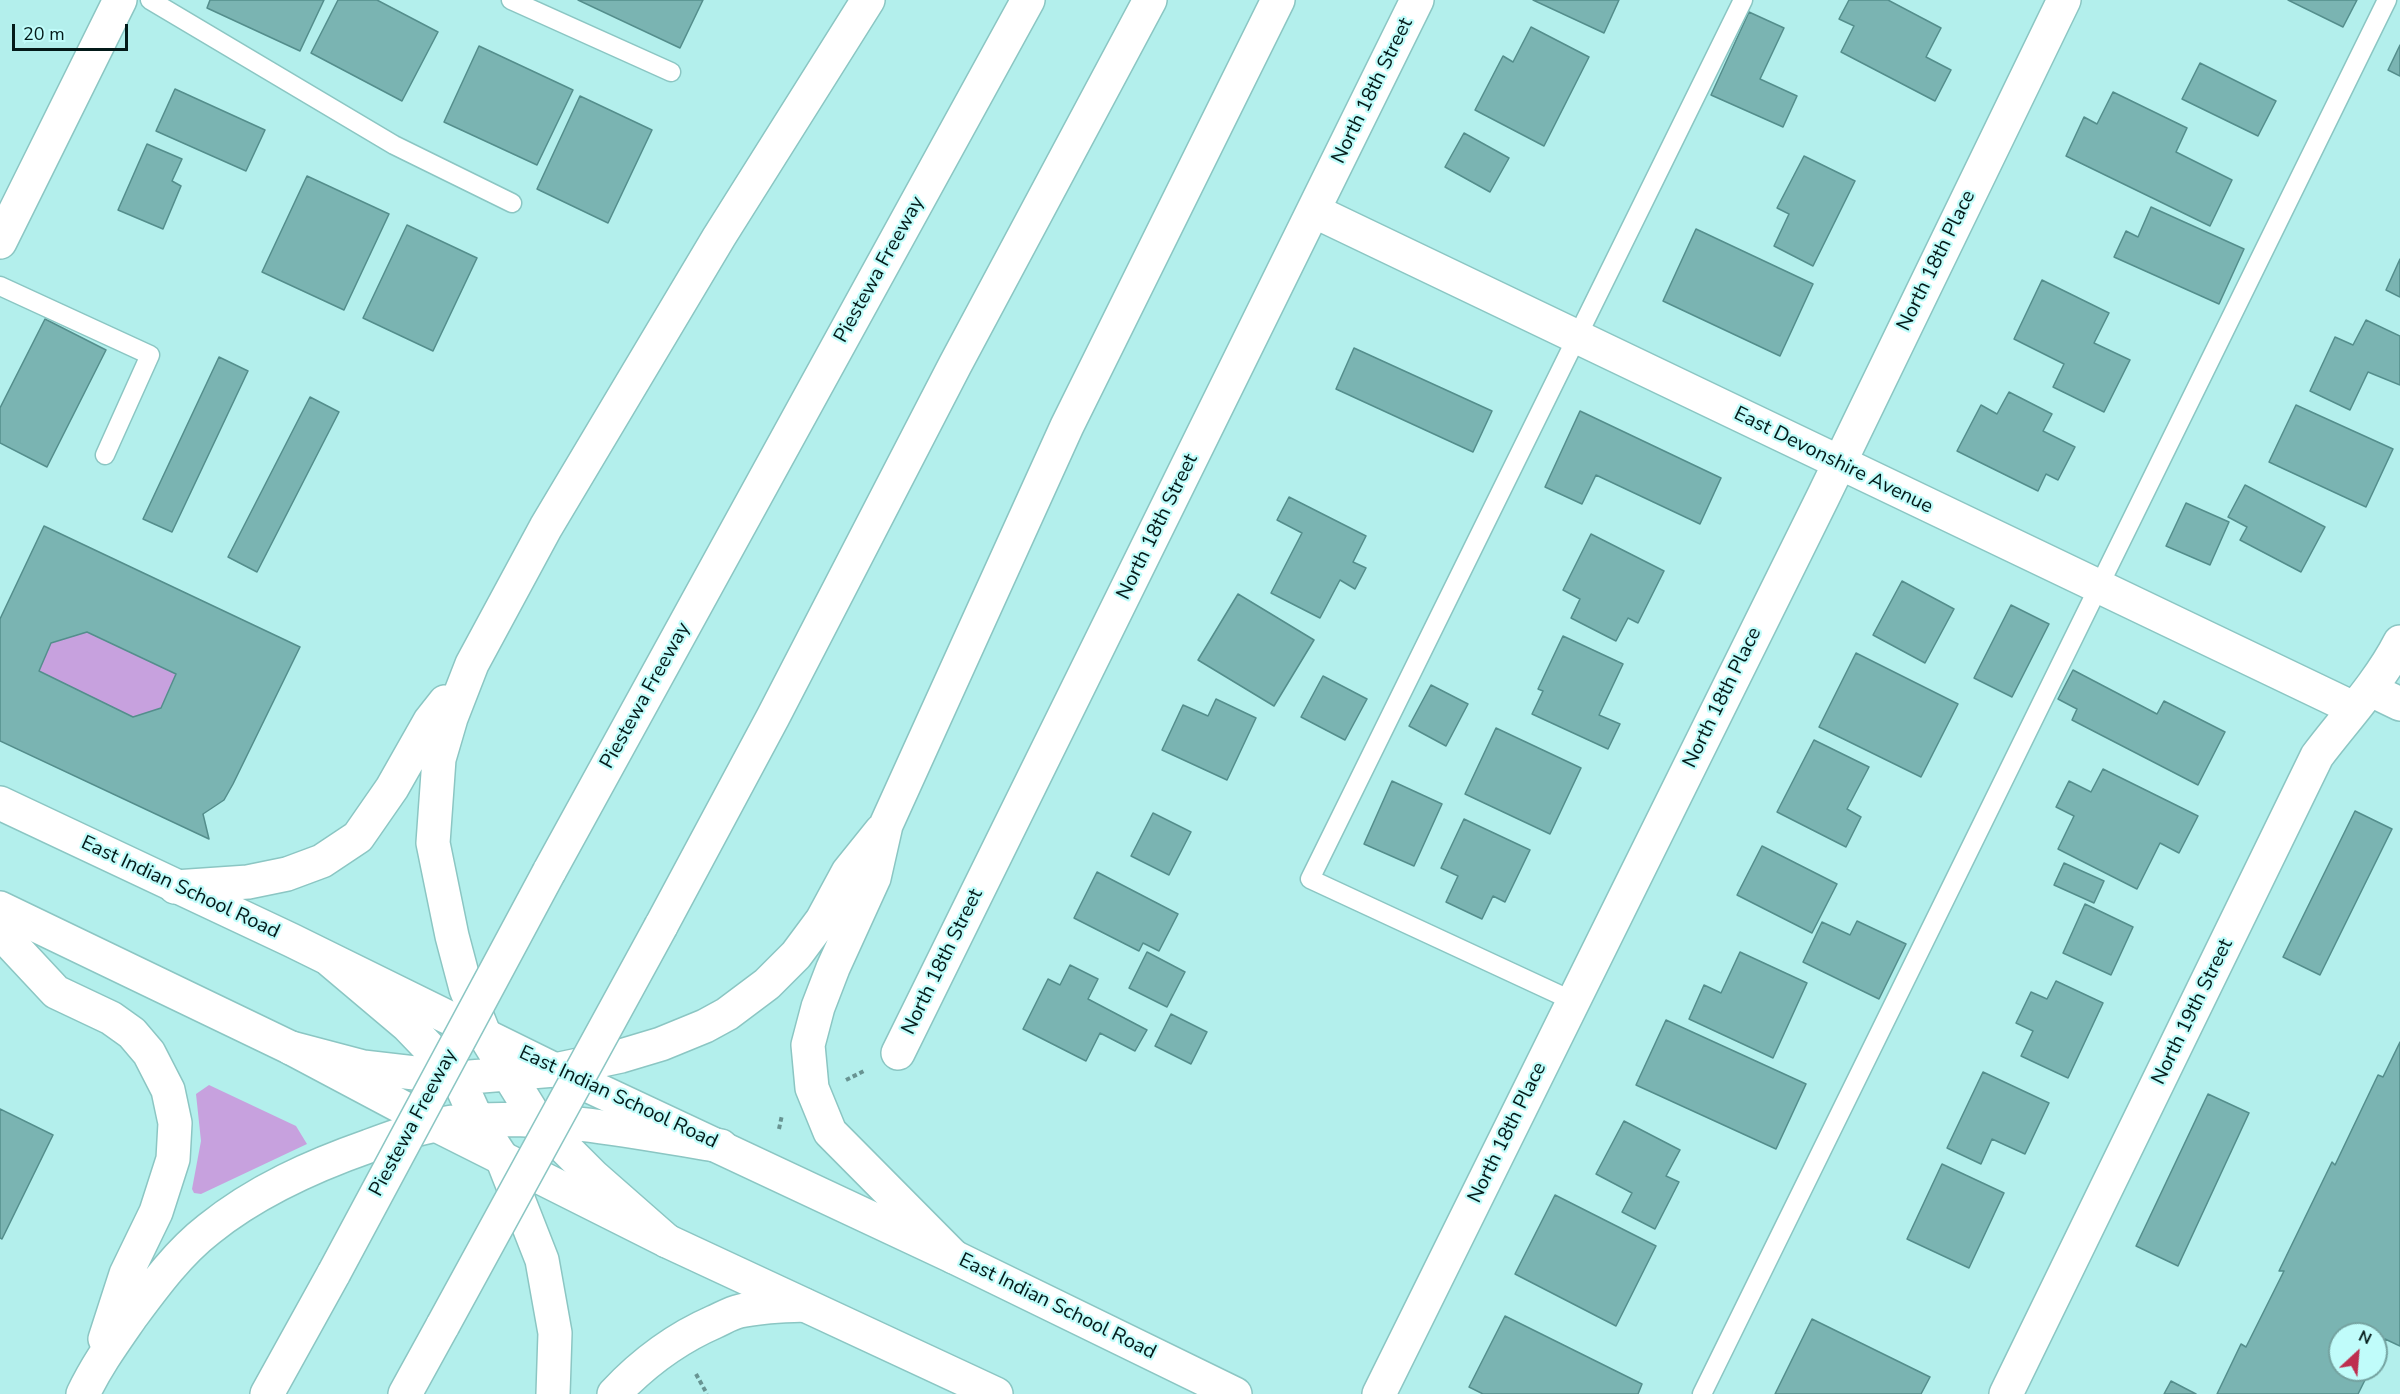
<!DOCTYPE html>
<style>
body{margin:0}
#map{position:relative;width:2400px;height:1394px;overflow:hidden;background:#b3efec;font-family:"Nunito Sans",sans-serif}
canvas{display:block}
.north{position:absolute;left:2328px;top:1322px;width:60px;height:60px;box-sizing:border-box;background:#c0fcfa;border:2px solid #74a2a0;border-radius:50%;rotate:26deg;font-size:16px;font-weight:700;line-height:24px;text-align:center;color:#031a19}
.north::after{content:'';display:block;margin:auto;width:21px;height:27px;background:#be2e4f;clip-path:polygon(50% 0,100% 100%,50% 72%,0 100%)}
.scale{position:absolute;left:12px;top:24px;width:116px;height:27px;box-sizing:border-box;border:3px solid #031a19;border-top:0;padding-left:8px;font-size:18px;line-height:21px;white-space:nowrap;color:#031a19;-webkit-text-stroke:4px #c0fcfa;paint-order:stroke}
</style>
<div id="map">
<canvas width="2400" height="1394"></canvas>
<div class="north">N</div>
<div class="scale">20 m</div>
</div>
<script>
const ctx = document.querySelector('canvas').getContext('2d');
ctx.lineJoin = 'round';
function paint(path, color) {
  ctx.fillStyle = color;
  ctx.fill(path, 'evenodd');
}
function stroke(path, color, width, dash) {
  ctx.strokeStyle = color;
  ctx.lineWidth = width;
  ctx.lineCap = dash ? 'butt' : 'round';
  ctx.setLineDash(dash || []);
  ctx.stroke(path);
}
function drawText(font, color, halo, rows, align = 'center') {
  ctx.font = font + ' "Nunito Sans",sans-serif';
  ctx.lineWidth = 4.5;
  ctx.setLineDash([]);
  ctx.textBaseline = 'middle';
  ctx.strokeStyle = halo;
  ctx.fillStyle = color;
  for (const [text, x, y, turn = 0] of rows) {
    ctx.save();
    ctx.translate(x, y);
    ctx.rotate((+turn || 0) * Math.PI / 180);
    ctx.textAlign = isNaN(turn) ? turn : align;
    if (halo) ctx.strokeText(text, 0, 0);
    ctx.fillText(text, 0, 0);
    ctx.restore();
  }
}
paint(new Path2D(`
 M 87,632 L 176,674 L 161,708 L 133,717 L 39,671 L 51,643 Z
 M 209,1085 L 296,1126 L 307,1144 L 201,1194 L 194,1193 L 192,1189 L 201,1141 L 196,1094 Z`), '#c7a1de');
const building = new Path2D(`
 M 210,0 L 324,0 L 300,51 L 207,8 Z
 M 338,0 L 377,0 L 438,32 L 402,101 L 311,53 Z
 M 578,0 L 703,0 L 680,48 Z
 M 1533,0 L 1619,0 L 1604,33 Z
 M 1849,0 L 1888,0 L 1941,28 L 1926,57 L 1951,70 L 1935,101 L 1841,52 L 1854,26 L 1839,19 Z
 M 2288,0 L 2357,0 L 2343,27 Z
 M 1749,12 L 1784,28 L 1760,79 L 1797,96 L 1783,127 L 1711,95 Z
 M 1531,27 L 1589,57 L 1544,146 L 1475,110 L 1503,56 L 1513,62 Z
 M 2400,45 L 2400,76 L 2388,70 Z
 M 479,46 L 573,90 L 537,165 L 444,122 Z
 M 2200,63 L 2276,101 L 2258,136 L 2182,99 Z
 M 175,89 L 265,130 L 246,171 L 156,131 Z
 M 2113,92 L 2187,128 L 2176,152 L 2232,180 L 2210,226 L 2066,156 L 2084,117 L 2097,124 Z
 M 580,96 L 652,130 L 608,223 L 537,189 Z
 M 1464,133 L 1509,158 L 1490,192 L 1445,167 Z
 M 147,144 L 182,159 L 172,181 L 181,186 L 163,229 L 118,210 Z
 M 1804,156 L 1855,181 L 1813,266 L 1774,246 L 1789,214 L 1777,208 Z
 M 307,176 L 389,214 L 344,310 L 262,272 Z
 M 2151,207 L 2244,249 L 2219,304 L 2114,257 L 2126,231 L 2138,237 Z
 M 407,225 L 477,258 L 433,351 L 363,318 Z
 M 1696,229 L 1813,284 L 1780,356 L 1663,301 Z
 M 2400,259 L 2400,297 L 2386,290 Z
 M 2042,280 L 2109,313 L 2094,343 L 2130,360 L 2104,412 L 2053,387 L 2064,364 L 2014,339 Z
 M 45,319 L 106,350 L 47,467 L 0,443 L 0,408 Z
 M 2366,320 L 2400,336 L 2400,385 L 2368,372 L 2350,410 L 2310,391 L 2335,337 L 2353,345 Z
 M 1354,348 L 1492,411 L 1473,452 L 1336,389 Z
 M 219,357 L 248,371 L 172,532 L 143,519 Z
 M 2009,392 L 2052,414 L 2043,431 L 2075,447 L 2058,480 L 2046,474 L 2038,491 L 1957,451 L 1981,405 L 1997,414 Z
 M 310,397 L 339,412 L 257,572 L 228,557 Z
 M 2296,405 L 2393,449 L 2366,507 L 2269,462 Z
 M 1580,411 L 1721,478 L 1700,524 L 1596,475 L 1582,504 L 1545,487 Z
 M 2245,485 L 2325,527 L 2301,572 L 2240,540 L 2247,527 L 2228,517 Z
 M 1289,497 L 1366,536 L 1353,562 L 1366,568 L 1355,589 L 1340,580 L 1320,618 L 1271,593 L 1302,533 L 1277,520 Z
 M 2186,503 L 2229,522 L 2210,565 L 2166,546 Z
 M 44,526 L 300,647 L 233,784 L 224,800 L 203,814 L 209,839 L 0,741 L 0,619 ZM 87,632 L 176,674 L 161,708 L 133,717 L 39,671 L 51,643 Z
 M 1591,534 L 1664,571 L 1638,623 L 1628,618 L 1616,641 L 1571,618 L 1580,599 L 1563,590 Z
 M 1902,581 L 1954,609 L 1925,663 L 1873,635 Z
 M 1238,594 L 1314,640 L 1274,706 L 1198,660 Z
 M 2011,605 L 2049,624 L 2012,697 L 1974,678 Z
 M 1563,636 L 1623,664 L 1599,715 L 1620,724 L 1608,749 L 1532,714 L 1543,691 L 1538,689 Z
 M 1856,653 L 1958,704 L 1921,777 L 1819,727 Z
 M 2073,670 L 2157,714 L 2164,701 L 2225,732 L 2198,785 L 2072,720 L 2077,709 L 2058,699 Z
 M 1323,676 L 1367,699 L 1345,740 L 1301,717 Z
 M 1431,685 L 1468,704 L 1446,746 L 1409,726 Z
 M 1216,699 L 1256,718 L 1227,780 L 1162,750 L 1183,705 L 1208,716 Z
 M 1496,728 L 1581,768 L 1550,834 L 1465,794 Z
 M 1814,740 L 1869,767 L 1847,809 L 1861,817 L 1846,847 L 1777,812 Z
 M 2103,769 L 2198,816 L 2179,853 L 2160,843 L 2137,889 L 2058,849 L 2074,816 L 2056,807 L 2069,781 L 2091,792 Z
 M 1392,781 L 1442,804 L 1414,866 L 1364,844 Z
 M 2355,811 L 2392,829 L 2320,975 L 2283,957 Z
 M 1153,813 L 1191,832 L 1169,875 L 1131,856 Z
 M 1464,819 L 1530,850 L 1505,902 L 1493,896 L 1482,919 L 1446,902 L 1458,876 L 1441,868 Z
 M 1762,846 L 1837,884 L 1812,933 L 1737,895 Z
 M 2064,863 L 2104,881 L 2094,903 L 2054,885 Z
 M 1097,872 L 1178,914 L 1159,951 L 1143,943 L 1139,951 L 1074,918 Z
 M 2085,904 L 2133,927 L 2111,975 L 2063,953 Z
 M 1857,921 L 1906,944 L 1879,999 L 1803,962 L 1822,922 L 1850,935 Z
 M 1147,952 L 1185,972 L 1167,1007 L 1129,988 Z
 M 1740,952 L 1807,983 L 1773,1058 L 1689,1019 L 1704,985 L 1721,993 Z
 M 1070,965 L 1098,979 L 1088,999 L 1147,1030 L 1135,1051 L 1100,1033 L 1086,1061 L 1023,1029 L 1048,979 L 1060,985 Z
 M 2056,981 L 2103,1003 L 2068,1078 L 2021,1056 L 2033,1031 L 2016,1023 L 2031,992 L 2047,999 Z
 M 1171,1014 L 1207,1032 L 1191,1064 L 1155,1046 Z
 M 1666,1020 L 1806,1084 L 1776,1149 L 1636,1085 Z
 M 2400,1042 L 2400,1346 L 2385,1339 L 2376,1358 L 2376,1334 L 2340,1334 L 2340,1370 L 2370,1370 L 2358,1394 L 2217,1394 L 2241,1344 L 2246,1347 L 2284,1271 L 2279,1271 L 2332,1162 L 2335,1165 L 2378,1075 L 2383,1077 Z
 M 1983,1072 L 2049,1103 L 2025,1154 L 1992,1139 L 1981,1164 L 1947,1148 Z
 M 2208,1094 L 2249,1113 L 2178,1266 L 2136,1246 Z
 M 0,1109 L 53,1135 L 2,1239 L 0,1238 Z
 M 1624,1121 L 1680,1150 L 1666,1176 L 1679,1182 L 1655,1229 L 1622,1212 L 1632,1193 L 1596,1174 Z
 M 1942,1164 L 2004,1193 L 1969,1268 L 1907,1239 Z
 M 1555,1195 L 1656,1246 L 1616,1326 L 1515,1274 Z
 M 1505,1316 L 1642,1384 L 1638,1394 L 1483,1394 L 1469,1387 Z
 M 1812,1319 L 1930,1377 L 1921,1394 L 1775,1394 Z
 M 2171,1381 L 2196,1394 L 2164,1394 Z`);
paint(building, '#7ab4b2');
stroke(building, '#548e8c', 1.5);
const lane = new Path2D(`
 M 150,0 L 394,145 L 512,203
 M 511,0 L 671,72
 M 0,286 L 150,355 L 105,455
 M 1573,1001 L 1310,879 L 1743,0
 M 1702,1394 L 2387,0`);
const street = new Path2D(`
 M 1314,211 L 2353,708
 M 0,242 L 120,0
 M 2371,690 L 2400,704
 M 898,1053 L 1417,0
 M 1379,1394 L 1823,497 L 2064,0
 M 2006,1394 L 2317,756 C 2345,719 2379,683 2400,642`);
const secondary = new Path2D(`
 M 0,803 L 291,940 L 555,1070 L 954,1257 L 1235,1394
 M 0,908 L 291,1048 L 434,1124 L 667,1241 L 996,1394`);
const highway = new Path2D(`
 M 549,872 L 1028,0
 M 175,887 L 248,882 L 287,874 L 322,861 L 358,837 L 392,788 L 430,721 L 445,702
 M 661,926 L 773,717 L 955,365 L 1150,0
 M 0,932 L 56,992 L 111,1018 L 132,1033 L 149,1053 L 168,1090 L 175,1123 L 173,1159 L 156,1212 L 126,1274 L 105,1339
 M 331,961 L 408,1026 L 458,1078 L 477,1120 L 502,1158 L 542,1260 L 555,1333 L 553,1394
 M 291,1048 L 363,1067 L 458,1078 L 555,1070 L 621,1056 L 661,1044 L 705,1026 L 727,1014 L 767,984 L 796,955 L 822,920 L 848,872 L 881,831
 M 667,1241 L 593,1176 L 536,1119 L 485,1036 L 466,989 L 452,936 L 433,843 L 439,759 L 451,718 L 472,664 L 546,527 L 719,237 L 868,0
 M 954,1257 L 830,1132 L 812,1088 L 808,1045 L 818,1007 L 833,968 L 874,878 L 886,825 L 1067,426 L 1278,0
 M 83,1394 C 97,1365 113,1343 131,1317 C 154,1286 178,1253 209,1229 C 256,1191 312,1166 369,1146 C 406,1132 438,1121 478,1120 C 560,1116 641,1133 721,1146
 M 267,1394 L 334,1273
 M 405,1394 L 443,1325
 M 614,1394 C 644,1362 675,1339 714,1322 C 723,1318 731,1313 740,1311 C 761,1306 782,1306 804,1305`);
stroke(lane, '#8bc6c3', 21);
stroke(street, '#8bc6c3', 36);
stroke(secondary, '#8bc6c3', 36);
stroke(highway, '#8bc6c3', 36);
stroke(new Path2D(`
 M 846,1080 L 866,1070
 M 779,1129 L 782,1115
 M 696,1374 L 707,1394`), '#689492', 4, [4.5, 3]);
stroke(lane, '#fff', 18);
stroke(street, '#fff', 33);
stroke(secondary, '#fff', 33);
stroke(highway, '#fff', 33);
const highwayBridge = new Path2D(`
 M 334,1273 L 549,872
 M 443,1325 L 661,926`);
stroke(highwayBridge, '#8bc6c3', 36, []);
stroke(highwayBridge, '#fff', 33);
drawText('20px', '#031a19', '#c0fcfa', [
 ["North 18th Street",1373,91,-64],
 ["North 18th Place",1937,261,-64],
 ["Piestewa Freeway",880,270,-61],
 ["East Devonshire Avenue",1833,461,26],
 ["North 18th Street",1158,527,-64],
 ["Piestewa Freeway",646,696,-61],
 ["North 18th Place",1723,698,-64],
 ["East Indian School Road",180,888,25],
 ["North 18th Street",943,962,-64],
 ["North 19th Street",2193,1012,-64],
 ["East Indian School Road",618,1098,25],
 ["Piestewa Freeway",414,1123,-62],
 ["North 18th Place",1508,1133,-64],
 ["East Indian School Road",1057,1307,26]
]);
</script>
